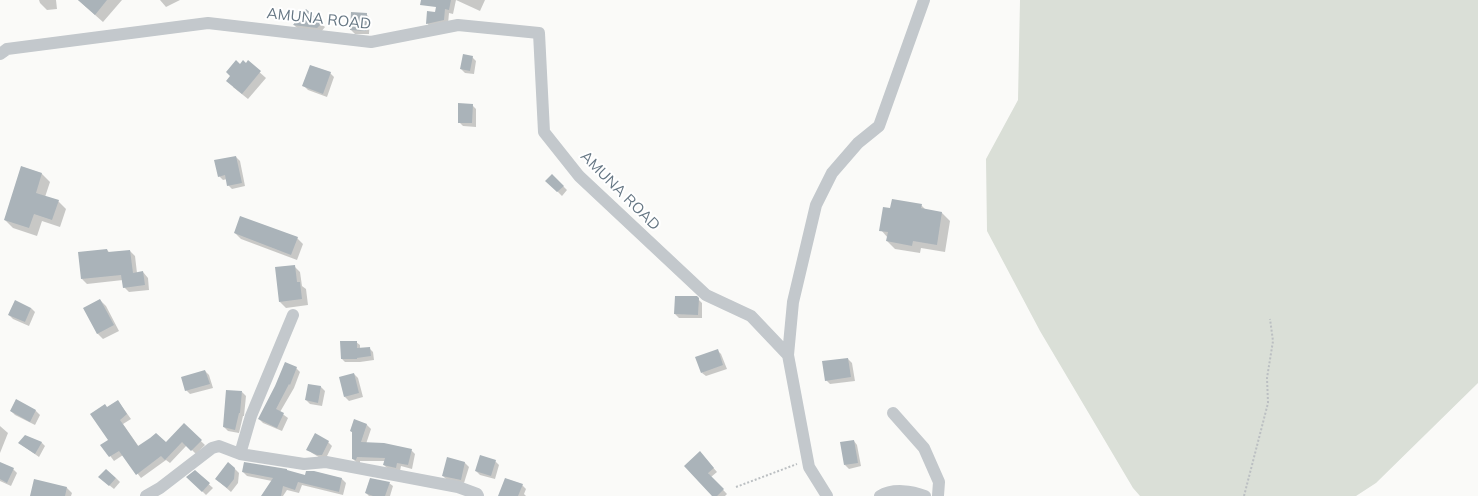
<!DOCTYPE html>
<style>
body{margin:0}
canvas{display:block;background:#fafaf8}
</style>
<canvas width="1478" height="496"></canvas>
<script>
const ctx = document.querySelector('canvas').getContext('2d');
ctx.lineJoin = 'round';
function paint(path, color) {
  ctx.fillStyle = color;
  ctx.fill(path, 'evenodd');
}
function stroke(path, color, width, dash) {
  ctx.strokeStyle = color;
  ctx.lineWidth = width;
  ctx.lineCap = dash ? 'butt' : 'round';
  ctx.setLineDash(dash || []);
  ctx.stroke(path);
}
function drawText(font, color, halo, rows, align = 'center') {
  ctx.font = font + ' Mulish,sans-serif';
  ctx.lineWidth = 4;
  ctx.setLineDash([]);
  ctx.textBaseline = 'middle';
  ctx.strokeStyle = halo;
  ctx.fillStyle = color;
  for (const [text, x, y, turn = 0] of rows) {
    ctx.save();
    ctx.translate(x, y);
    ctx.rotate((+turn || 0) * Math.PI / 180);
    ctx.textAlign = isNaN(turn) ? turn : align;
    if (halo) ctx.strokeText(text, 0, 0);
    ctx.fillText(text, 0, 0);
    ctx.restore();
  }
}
paint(new Path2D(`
 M 1020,0 L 1478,0 L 1478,383 L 1376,483 L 1356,496 L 1140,496 L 1133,488 L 1040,331 L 987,231 L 986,159 L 1018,100 Z`), '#dadfd7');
paint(new Path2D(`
 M 39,0 L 56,0 L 57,9 L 47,10 L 40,3 Z
 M 78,0 L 122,0 L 103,22 Z
 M 160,0 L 180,0 L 166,7 Z
 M 438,0 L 456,0 L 453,14 L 449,13 L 448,24 L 431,28 L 427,23 L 436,13 Z
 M 456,0 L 485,0 L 480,11 Z
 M 306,11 L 325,27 L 321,32 L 298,29 L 294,25 Z
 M 366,14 L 370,18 L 369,34 L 355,34 L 351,30 Z
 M 472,57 L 476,61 L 474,74 L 465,73 L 461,69 Z
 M 248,62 L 266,78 L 248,99 L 233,87 L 240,65 L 246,65 Z
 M 330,73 L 334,77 L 327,97 L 308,90 L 304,86 Z
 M 472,105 L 476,109 L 476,127 L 463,126 L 459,122 Z
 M 236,157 L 240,161 L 245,186 L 232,189 L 228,185 L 227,179 L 223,180 L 219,176 Z
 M 22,168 L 42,174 L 50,182 L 45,197 L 58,201 L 66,209 L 60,227 L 42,221 L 37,236 L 13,228 L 5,220 Z
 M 552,175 L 567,190 L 562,196 L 547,181 Z
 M 921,205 L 926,210 L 942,213 L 950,221 L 945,252 L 921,248 L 920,253 L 895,249 L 887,241 L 888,238 L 881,230 L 891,209 Z
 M 235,233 L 297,238 L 303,244 L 297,260 L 241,239 Z
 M 107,250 L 110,253 L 130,251 L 135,256 L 137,273 L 143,272 L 148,278 L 149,290 L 129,292 L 124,287 L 123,280 L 87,284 L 82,279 Z
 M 294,266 L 300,272 L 302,286 L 306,289 L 308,305 L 286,308 L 280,302 Z
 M 696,297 L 702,303 L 702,318 L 679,318 L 675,314 Z
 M 100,300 L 106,306 L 119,331 L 103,339 L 97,333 Z
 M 31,308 L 35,312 L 29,326 L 13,319 L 9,315 Z
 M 356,342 L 360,345 L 360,349 L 369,348 L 373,352 L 374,360 L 360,362 L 345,362 L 342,359 Z
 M 717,350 L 721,354 L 727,369 L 706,376 L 702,373 Z
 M 848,359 L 852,363 L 855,381 L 830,384 L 826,380 Z
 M 296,368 L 300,372 L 294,388 L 280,412 L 288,418 L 282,431 L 263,423 L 259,419 Z
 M 205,371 L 209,375 L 213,388 L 190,394 L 186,390 Z
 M 354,374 L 358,378 L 363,397 L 349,401 L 345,397 Z
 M 309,385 L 321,387 L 325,391 L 322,406 L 310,404 L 306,400 Z
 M 242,392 L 246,396 L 244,416 L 243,416 L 239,433 L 228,431 L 224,427 Z
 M 16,400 L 36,411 L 40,415 L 35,425 L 15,415 L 11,411 Z
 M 118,401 L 131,419 L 123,424 L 139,447 L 166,444 L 184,425 L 205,445 L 196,454 L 187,445 L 170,463 L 166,460 L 141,478 L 123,455 L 114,461 L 102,445 L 109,440 L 107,408 Z
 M 354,421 L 367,425 L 371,429 L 366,444 L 411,450 L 415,454 L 412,469 L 401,466 L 400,471 L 388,469 L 384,465 L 385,461 L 360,461 L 360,463 L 357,463 L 353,459 L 353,433 L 351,431 Z
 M 0,426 L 8,433 L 0,453 Z
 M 854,441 L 857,445 L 861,466 L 849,469 L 845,465 Z
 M 41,442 L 45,446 L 39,457 L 19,443 Z
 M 328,442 L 332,446 L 326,458 L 322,459 L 312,453 L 308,449 Z
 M 704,457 L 717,472 L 711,477 L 727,494 L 725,496 L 714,496 Z
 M 448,458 L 465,463 L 469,467 L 464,483 L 447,480 L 443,476 Z
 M 495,461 L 499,465 L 495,479 L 480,475 L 476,471 Z
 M 0,463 L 13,469 L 17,473 L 11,486 L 0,481 Z
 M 235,469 L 239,473 L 238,483 L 231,492 L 216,479 Z
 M 195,472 L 213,488 L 206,495 L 188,477 Z
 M 243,472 L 289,472 L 306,477 L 314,472 L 342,479 L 346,483 L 343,495 L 302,485 L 299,493 L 287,490 L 283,496 L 262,496 L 272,481 L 247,476 Z
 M 116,478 L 120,482 L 114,489 L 104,481 Z
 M 389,483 L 393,486 L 390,496 L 369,496 L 366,493 Z
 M 522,485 L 526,489 L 524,494 L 526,496 L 502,496 Z
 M 67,488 L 72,493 L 71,496 L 31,496 Z`), '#0003');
paint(new Path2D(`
 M 78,0 L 107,0 L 95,15 Z
 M 421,0 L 451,0 L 449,10 L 445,9 L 444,20 L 426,24 L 427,11 L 435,12 L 436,7 L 420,5 Z
 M 306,9 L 322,23 L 317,28 L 293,25 Z
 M 351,12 L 367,13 L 366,31 L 350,30 Z
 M 463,54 L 473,56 L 470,71 L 460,69 Z
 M 236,60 L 240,64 L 243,60 L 246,63 L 248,60 L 261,71 L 242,94 L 226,81 L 230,76 L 226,72 Z
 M 310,65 L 331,72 L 323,94 L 302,86 Z
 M 458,103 L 473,104 L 472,123 L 458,123 Z
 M 236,156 L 242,183 L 227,186 L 225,175 L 218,177 L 214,160 Z
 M 21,166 L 42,173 L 36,193 L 59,200 L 52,220 L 34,214 L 29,228 L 4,220 Z
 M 552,174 L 564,186 L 557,192 L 545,181 Z
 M 892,199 L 922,204 L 921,208 L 942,212 L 937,245 L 913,241 L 912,246 L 886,241 L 888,232 L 879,231 L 883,207 L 890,208 Z
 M 240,216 L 298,237 L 291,255 L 234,233 Z
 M 107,249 L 108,252 L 130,250 L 133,273 L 143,271 L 145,285 L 123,288 L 121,275 L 81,279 L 78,252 Z
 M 295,265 L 297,282 L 300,282 L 302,299 L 279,302 L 275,267 Z
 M 675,296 L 697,296 L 699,298 L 698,315 L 674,314 Z
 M 100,299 L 114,325 L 97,334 L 83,308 Z
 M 15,300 L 31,308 L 25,322 L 8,315 Z
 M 340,341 L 357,341 L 357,348 L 370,347 L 371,356 L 357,358 L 357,359 L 341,359 Z
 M 718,349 L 723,365 L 701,373 L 695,357 Z
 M 848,358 L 851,377 L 825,381 L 822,361 Z
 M 285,362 L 297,367 L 290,385 L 289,384 L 276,409 L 284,413 L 277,428 L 258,419 L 275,386 Z
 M 205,370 L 210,384 L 185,391 L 181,377 Z
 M 354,373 L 359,393 L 344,397 L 339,377 Z
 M 308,384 L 321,386 L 318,403 L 305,400 Z
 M 226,390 L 242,391 L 240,413 L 239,413 L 235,430 L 223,427 Z
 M 16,399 L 36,410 L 30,422 L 10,411 Z
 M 118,400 L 127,414 L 120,420 L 138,446 L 150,438 L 156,433 L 166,442 L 184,423 L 202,440 L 191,451 L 182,442 L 165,460 L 161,456 L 136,475 L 119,451 L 109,457 L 100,445 L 108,440 L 90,414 L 105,404 L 107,407 Z
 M 354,419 L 367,424 L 361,442 L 384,443 L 412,449 L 408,465 L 397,463 L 396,468 L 383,465 L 385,458 L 357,457 L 356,460 L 352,459 L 352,432 L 350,431 Z
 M 315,433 L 329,441 L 322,455 L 317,455 L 306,450 Z
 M 25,435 L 42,442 L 35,454 L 18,443 Z
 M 854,440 L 858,463 L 844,465 L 840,442 Z
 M 700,451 L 714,468 L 708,473 L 724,489 L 717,496 L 712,496 L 684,466 Z
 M 480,455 L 496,460 L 491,476 L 475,471 Z
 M 447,457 L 465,462 L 461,480 L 442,476 Z
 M 0,462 L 14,468 L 7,483 L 0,479 Z
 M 228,462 L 235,468 L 234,479 L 227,488 L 215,479 Z
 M 244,462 L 287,469 L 287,470 L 305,475 L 306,471 L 314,471 L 342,478 L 339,492 L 298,482 L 295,490 L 283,486 L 281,496 L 261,496 L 273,478 L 242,472 Z
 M 106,469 L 116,478 L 109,486 L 98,477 Z
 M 195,470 L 210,483 L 202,492 L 186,477 Z
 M 370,478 L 390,482 L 385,496 L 373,496 L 365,493 Z
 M 505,478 L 523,484 L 518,496 L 498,496 Z
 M 34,479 L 67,487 L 65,496 L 30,496 Z`), '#aab3b9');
stroke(new Path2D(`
 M 736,487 L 797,464
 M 1244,496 L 1268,403 L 1267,378 L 1273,341 L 1270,319`), '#bbbfc2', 2, [2, 2]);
stroke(new Path2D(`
 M 0,54 L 7,49 L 208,23 L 371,42 L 458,25 L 539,33 L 544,132 L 579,176 L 706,295 L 751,316 L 788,355
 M 893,413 L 924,448 L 939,482 L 938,496
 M 240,454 L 251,416 L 293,315
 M 146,496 L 160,488 L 212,448 L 219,446 L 240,454 L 304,464 L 326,462 L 458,487 L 477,494 L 478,496
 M 827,496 L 809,467 L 788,355 L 793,302 L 816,205 L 832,173 L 858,143 L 879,126 L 924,0
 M 880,496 C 893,488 912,491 925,496`), '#c3c8cc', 12);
drawText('15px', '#657683', '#fff', [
 ["AMUNA ROAD",319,19,6],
 ["AMUNA ROAD",620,191,45]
]);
</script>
